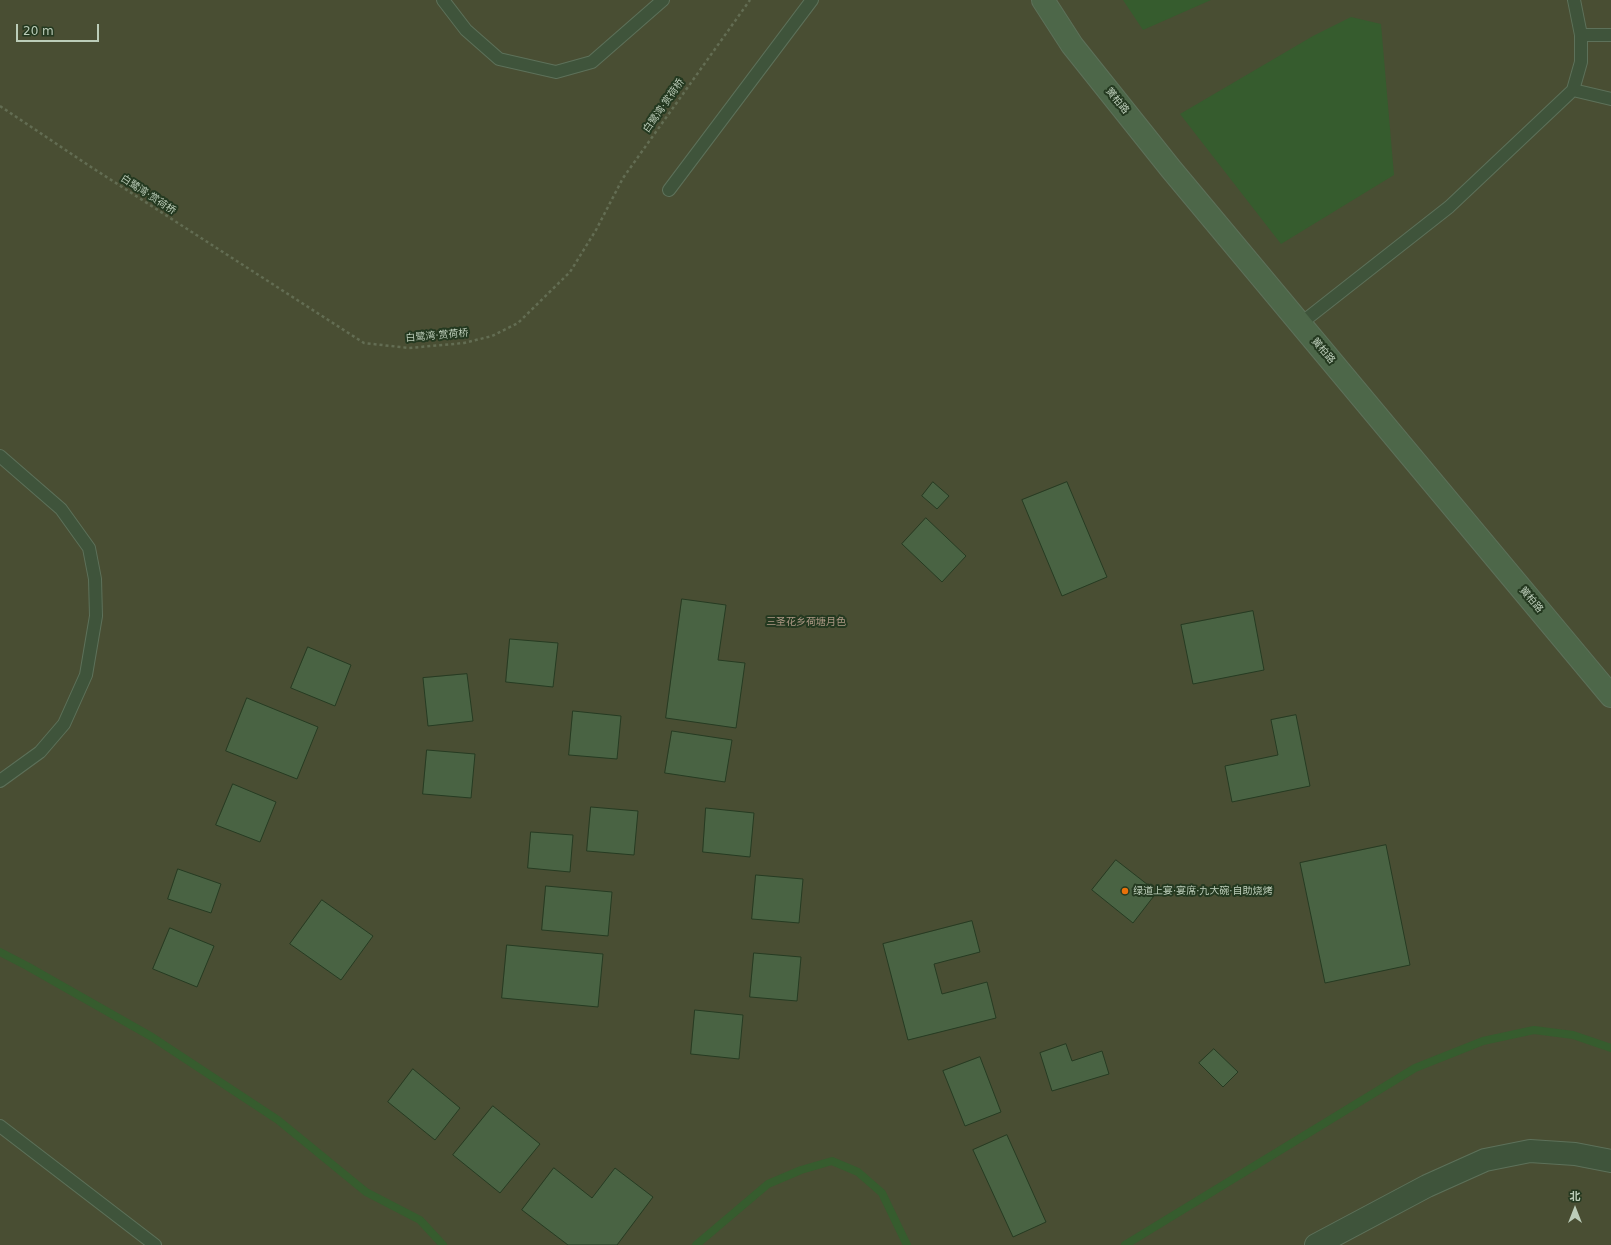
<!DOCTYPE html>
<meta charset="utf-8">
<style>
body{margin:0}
#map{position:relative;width:1611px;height:1245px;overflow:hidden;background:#2c4427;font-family:"DejaVu Sans","Noto Sans SC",sans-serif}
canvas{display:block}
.north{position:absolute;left:1555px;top:1189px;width:40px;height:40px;-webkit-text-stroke:3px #243920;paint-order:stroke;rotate:0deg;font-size:11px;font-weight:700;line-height:16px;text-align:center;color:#bccdb9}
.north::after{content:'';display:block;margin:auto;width:14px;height:18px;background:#bccdb9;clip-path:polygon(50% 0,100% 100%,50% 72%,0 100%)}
.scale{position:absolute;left:16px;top:24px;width:83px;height:18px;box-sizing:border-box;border:2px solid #bccdb9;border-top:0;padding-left:5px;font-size:12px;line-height:14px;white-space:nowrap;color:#bccdb9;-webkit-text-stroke:3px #243920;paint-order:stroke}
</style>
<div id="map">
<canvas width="1611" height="1245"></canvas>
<div class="north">北</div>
<div class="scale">20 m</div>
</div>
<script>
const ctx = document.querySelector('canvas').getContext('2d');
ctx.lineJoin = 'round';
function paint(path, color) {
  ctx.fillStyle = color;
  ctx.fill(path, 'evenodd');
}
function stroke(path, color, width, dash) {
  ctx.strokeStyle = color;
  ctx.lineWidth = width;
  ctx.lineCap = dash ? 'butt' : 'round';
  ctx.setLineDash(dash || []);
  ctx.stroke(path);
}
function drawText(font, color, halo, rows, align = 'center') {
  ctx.font = font + ' "DejaVu Sans","Noto Sans SC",sans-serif';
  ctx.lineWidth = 4;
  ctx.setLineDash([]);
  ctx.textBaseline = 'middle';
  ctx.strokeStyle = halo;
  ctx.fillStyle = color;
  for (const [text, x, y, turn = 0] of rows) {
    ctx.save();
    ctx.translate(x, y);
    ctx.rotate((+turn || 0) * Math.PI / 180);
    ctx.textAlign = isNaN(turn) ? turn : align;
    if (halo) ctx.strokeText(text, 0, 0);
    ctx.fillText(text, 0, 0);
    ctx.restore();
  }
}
paint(new Path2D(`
 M 0,0 L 1611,0 L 1611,1245 L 0,1245 Z`), '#494e33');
paint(new Path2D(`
 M 1123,0 L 1211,0 L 1143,30 Z
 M 1351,17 L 1381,24 L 1394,175 L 1281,244 L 1180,114 L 1313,36 Z`), '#365c2e');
stroke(new Path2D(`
 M 0,952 L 27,966 L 152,1037 L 278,1120 L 366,1192 L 420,1220 L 443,1245
 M 696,1245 L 768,1184 L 801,1170 L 832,1161 L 858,1172 L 882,1193 L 907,1245
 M 1125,1245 L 1415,1068 L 1483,1041 L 1534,1030 L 1573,1035 L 1611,1048`), '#365c2e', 8);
const building = new Path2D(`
 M 933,482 L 949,496 L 937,509 L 922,496 Z
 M 1067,482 L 1107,577 L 1062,596 L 1022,500 Z
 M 926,518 L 966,556 L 942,582 L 902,544 Z
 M 682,599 L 726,605 L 718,660 L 745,663 L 736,728 L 666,718 Z
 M 1253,611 L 1264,670 L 1193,684 L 1181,625 Z
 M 510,639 L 558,643 L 553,687 L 506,682 Z
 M 308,647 L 351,665 L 335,706 L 291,688 Z
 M 467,674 L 473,721 L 428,726 L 423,678 Z
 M 247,698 L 318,727 L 297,779 L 226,751 Z
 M 573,711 L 621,716 L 617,759 L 569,755 Z
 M 1296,715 L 1310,786 L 1232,802 L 1225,766 L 1278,755 L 1271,720 Z
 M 672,731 L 732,740 L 725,782 L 665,773 Z
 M 427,750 L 475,754 L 471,798 L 423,794 Z
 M 233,784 L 276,802 L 260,842 L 216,825 Z
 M 591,807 L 638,811 L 634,855 L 587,851 Z
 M 706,808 L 754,813 L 750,857 L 703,852 Z
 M 531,832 L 573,835 L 570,872 L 528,868 Z
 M 1386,845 L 1410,965 L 1325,983 L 1300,863 Z
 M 1116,860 L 1157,892 L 1133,923 L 1092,890 Z
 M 178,869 L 221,884 L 211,913 L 168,899 Z
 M 756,875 L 803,879 L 799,923 L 752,919 Z
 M 546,886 L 612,892 L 608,936 L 542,930 Z
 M 322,900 L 373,936 L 341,980 L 290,944 Z
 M 972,921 L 980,952 L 934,964 L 942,994 L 987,982 L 996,1018 L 908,1040 L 883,944 Z
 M 170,928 L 214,946 L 197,987 L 153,969 Z
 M 507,945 L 603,954 L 598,1007 L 502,998 Z
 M 754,953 L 801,957 L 797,1001 L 750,997 Z
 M 695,1010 L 743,1015 L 739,1059 L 691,1054 Z
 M 1066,1044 L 1072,1061 L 1102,1051 L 1109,1074 L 1052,1091 L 1040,1053 Z
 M 1214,1049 L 1238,1072 L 1223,1087 L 1199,1063 Z
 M 980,1057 L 1001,1112 L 965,1126 L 943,1071 Z
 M 413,1069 L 460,1108 L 435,1140 L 388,1102 Z
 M 493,1106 L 540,1144 L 500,1193 L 453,1155 Z
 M 1007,1135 L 1046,1222 L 1013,1237 L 973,1150 Z
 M 554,1168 L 592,1198 L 615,1168 L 653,1197 L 617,1245 L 568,1245 L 522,1210 Z`);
paint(building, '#496343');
stroke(building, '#263b22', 1);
const lane = new Path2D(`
 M 443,0 L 466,30 L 499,59 L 556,72 L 592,62 L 663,0
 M 1574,0 L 1581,35
 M 1573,90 L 1581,62 L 1581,35 L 1611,35
 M 669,190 L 812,0
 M 1300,324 L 1449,207 L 1573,90 L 1611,99
 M 0,456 L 61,509 L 89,548 L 95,579 L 96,616 L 86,675 L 64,724 L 40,752 L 0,781
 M 0,1126 L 155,1245`);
const street = new Path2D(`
 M 1316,1245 L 1427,1186 L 1485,1160 L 1530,1151 L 1575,1154 L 1611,1161`);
const secondary = new Path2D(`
 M 1043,0 L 1072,45 L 1171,169 L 1611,696`);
stroke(lane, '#5d715a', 14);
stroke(street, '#5d715a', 24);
stroke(secondary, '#5d715a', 24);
stroke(new Path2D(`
 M 0,106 L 91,167 L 364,343 L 409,348 L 464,343 L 492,336 L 518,323 L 570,272 L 596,230 L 623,178 L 750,0`), '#636d53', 2.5, [3, 3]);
stroke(lane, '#3f543b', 12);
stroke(street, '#3f543b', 22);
stroke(secondary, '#4d6749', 22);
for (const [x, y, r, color] of [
 [1125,891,4,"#e8710a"]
]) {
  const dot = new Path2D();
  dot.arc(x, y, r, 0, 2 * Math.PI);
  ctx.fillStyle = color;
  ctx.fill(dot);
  stroke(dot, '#243920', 1.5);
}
drawText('10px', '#bccdb9', '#243920', [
 ["黉柏路",1117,101,51],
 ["白鹭湾·赏荷桥",664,106,-55],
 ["白鹭湾·赏荷桥",148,195,33],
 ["白鹭湾·赏荷桥",437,336,-5],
 ["黉柏路",1323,351,50],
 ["黉柏路",1531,600,50]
]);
drawText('10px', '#ad9885', '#243920', [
 ["三圣花乡荷塘月色",806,622]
]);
drawText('10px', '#bccdb9', '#243920', [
 ["绿道上宴·宴席·九大碗·自助烧烤",1133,891]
], 'left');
</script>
